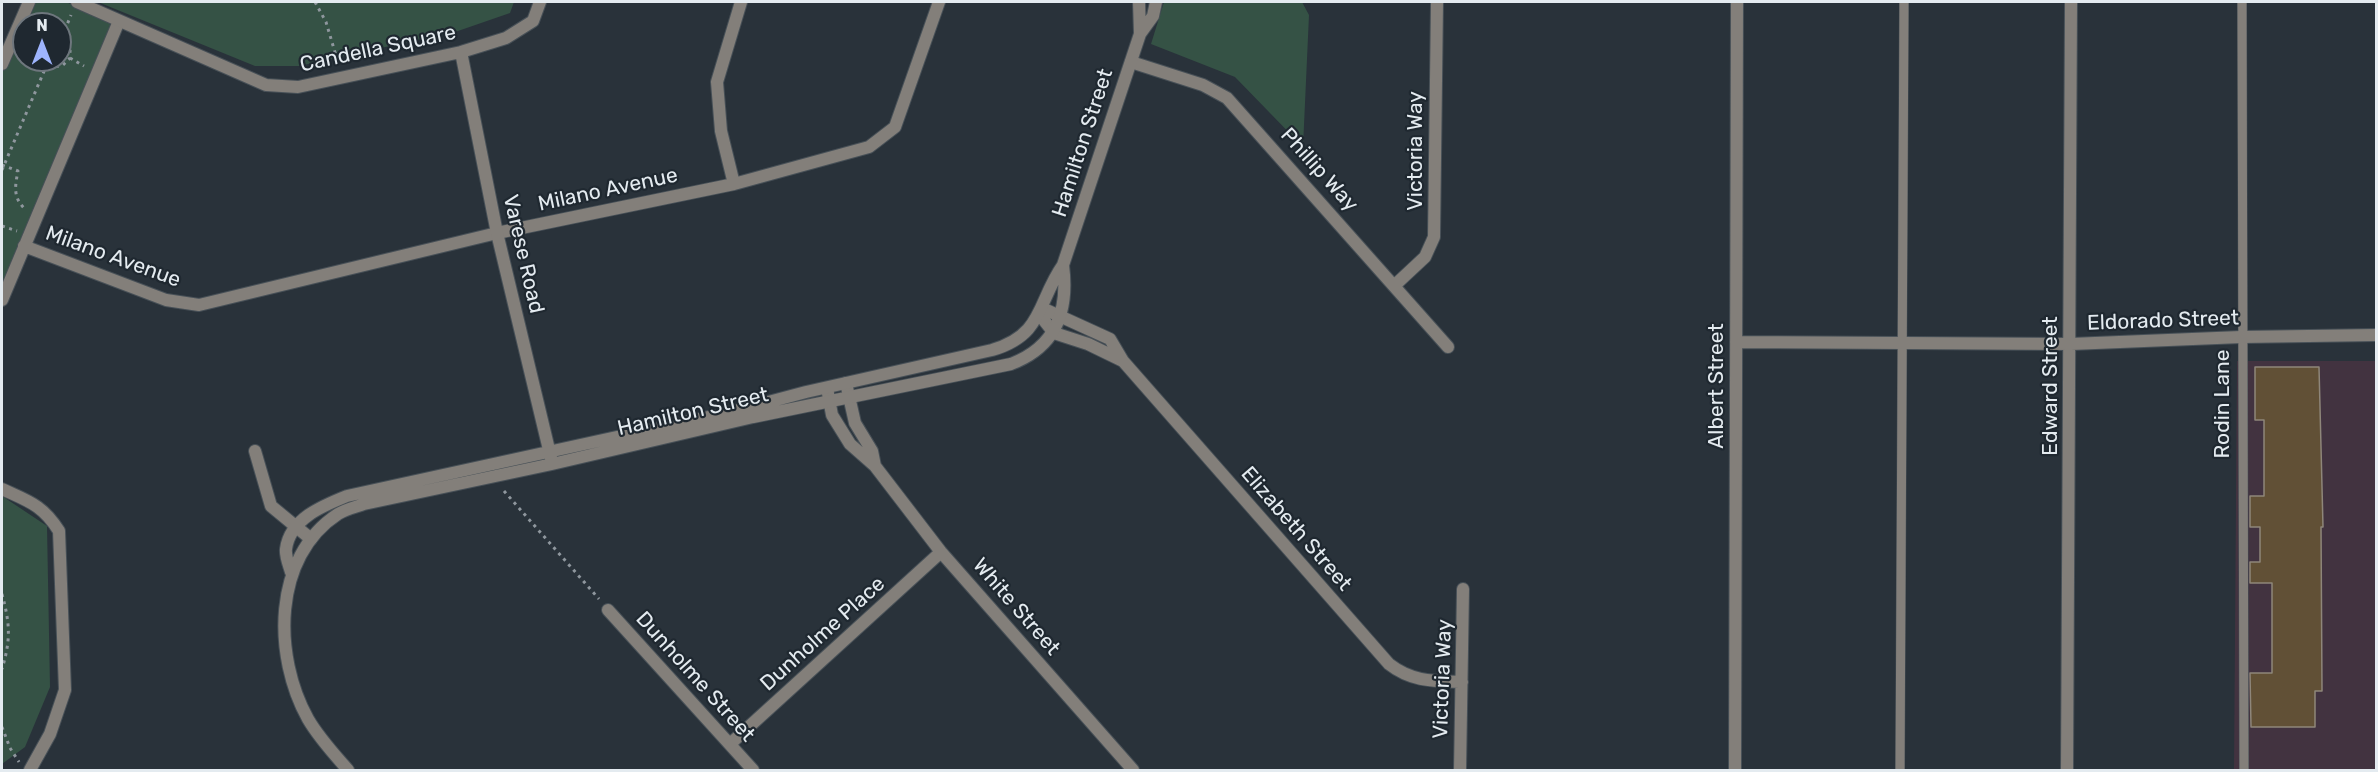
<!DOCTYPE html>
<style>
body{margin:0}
#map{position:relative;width:2378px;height:772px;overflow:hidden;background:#29323a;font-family:Rubik,sans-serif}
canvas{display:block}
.frame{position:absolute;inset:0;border:3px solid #e4ebf0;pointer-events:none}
.north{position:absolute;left:12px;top:12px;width:60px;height:60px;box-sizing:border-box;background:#1f2830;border:2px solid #6e767d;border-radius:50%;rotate:0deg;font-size:16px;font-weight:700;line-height:24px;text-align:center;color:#e4ebf0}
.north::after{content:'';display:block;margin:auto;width:21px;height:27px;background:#9eb4fd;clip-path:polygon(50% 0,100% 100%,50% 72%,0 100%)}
</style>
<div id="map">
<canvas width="2378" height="772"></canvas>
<div class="frame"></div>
<div class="north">N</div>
</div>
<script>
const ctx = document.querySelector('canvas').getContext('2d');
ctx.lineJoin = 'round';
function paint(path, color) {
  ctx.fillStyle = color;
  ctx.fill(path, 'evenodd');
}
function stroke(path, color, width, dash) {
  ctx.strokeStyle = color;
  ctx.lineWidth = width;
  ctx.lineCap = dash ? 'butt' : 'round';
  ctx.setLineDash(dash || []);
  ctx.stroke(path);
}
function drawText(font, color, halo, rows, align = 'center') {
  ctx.font = font + ' Rubik,sans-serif';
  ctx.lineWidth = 4.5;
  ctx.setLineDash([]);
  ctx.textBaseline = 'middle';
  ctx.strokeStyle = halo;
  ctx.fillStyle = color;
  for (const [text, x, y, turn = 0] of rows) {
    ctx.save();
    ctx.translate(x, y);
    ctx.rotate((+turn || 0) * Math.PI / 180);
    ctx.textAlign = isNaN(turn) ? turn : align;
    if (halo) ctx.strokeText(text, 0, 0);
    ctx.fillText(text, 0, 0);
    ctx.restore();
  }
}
paint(new Path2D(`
 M 2237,361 L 2376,361 L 2376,770 L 2234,770 Z`), '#423340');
paint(new Path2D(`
 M 32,2 L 66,2 L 112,22 L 2,287 L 2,70 ZM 24,24 L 60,24 L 60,60 L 24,60 Z
 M 98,2 L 514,2 L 510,13 L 458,31 L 299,66 L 255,66 Z
 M 1164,2 L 1302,2 L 1309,15 L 1303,147 L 1235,77 L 1151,44 Z
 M 2,496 L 47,526 L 50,687 L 25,747 L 2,764 Z`), '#355245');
const building = new Path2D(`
 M 2255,367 L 2319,367 L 2323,527 L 2321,527 L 2322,691 L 2315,691 L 2315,727 L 2251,727 L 2250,673 L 2272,673 L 2272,583 L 2250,583 L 2250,562 L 2260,562 L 2260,527 L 2250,527 L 2250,496 L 2264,496 L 2264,420 L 2255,420 Z`);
paint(building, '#615036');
stroke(building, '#8e867a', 1.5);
const service = new Path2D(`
 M 2242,2 L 2244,770
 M 1900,770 L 1904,2`);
const minor = new Path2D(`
 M 1131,62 L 1203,85 L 1227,98 L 1448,347
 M 2,64 L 29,2
 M 734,184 L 721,131 L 717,82 L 741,2
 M 24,246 L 166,300 L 199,305 L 497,233 L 734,184 L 869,147 L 895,127 L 939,2
 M 1395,285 L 1425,257 L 1434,237 L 1437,2
 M 2,300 L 119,21
 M 1042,308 L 1110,339 L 1123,361 L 1389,664 C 1412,682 1434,681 1462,682
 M 1039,314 L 1054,333 L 1088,344 L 1123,361
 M 1736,342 L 2071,344 L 2241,337 L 2376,335
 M 846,383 L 855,423 L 872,451 L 875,466
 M 827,388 L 832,415 L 850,444 L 875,466 L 941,552 L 1133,770
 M 255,451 L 271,506 L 311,539
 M 2,489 C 28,501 43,505 59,531 L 65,690 L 50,734 L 30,770
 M 608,610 L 753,770
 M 730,744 L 941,552
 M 1460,770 L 1463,589
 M 1735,770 L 1737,2
 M 2067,770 L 2071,2`);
const tertiary = new Path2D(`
 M 77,2 L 266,85 L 298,87 L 461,52 L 506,38 L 533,21 L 540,2
 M 1139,2 L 1140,34
 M 461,52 L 497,233 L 551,458
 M 291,572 C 289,565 285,556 286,549 C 290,519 322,506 347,496 L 731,412 L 806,392 L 992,350 C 1044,335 1037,302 1063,265 L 1140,34 L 1153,16 L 1156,2
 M 348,770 C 334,754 319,738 308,719 C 273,656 272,557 338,514 C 346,509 356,507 364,504 L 552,464 L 753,417 L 1011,364 C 1056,347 1069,311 1063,265`);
stroke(service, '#475057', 10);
stroke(minor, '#475057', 14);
stroke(tertiary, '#475057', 14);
stroke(new Path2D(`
 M 315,2 L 326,22 L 337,59
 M 62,37 L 71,15
 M 70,58 L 84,66
 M 38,60 L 45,69 L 63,65 L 70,58 L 70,47 L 60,37
 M 2,165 L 18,171 C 15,186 13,197 24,208
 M 2,170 L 45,69
 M 2,226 L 17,231
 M 504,491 L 599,599
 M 2,594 C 10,624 11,639 2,669
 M 2,727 L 10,748 L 19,762`), '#8f979e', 3, [3, 4.5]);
stroke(service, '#837f7a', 9);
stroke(minor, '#837f7a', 12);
stroke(tertiary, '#837f7a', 12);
drawText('21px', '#e4ebf0', '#1f2830', [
 ["Candella Square",378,49,-12],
 ["Hamilton Street",1083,143,-72],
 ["Victoria Way",1416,151,-90],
 ["Phillip Way",1319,170,48],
 ["Milano Avenue",608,190,-12],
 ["Varese Road",523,254,77],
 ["Milano Avenue",113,257,20],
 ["Eldorado Street",2163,321,-2],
 ["Albert Street",1717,386,-90],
 ["Edward Street",2051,386,-90],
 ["Rodin Lane",2223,404,-90],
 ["Hamilton Street",693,412,-13],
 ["Elizabeth Street",1296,529,49],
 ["White Street",1016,607,49],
 ["Dunholme Place",823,634,-42],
 ["Dunholme Street",695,677,48],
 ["Victoria Way",1443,679,-88]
]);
</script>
